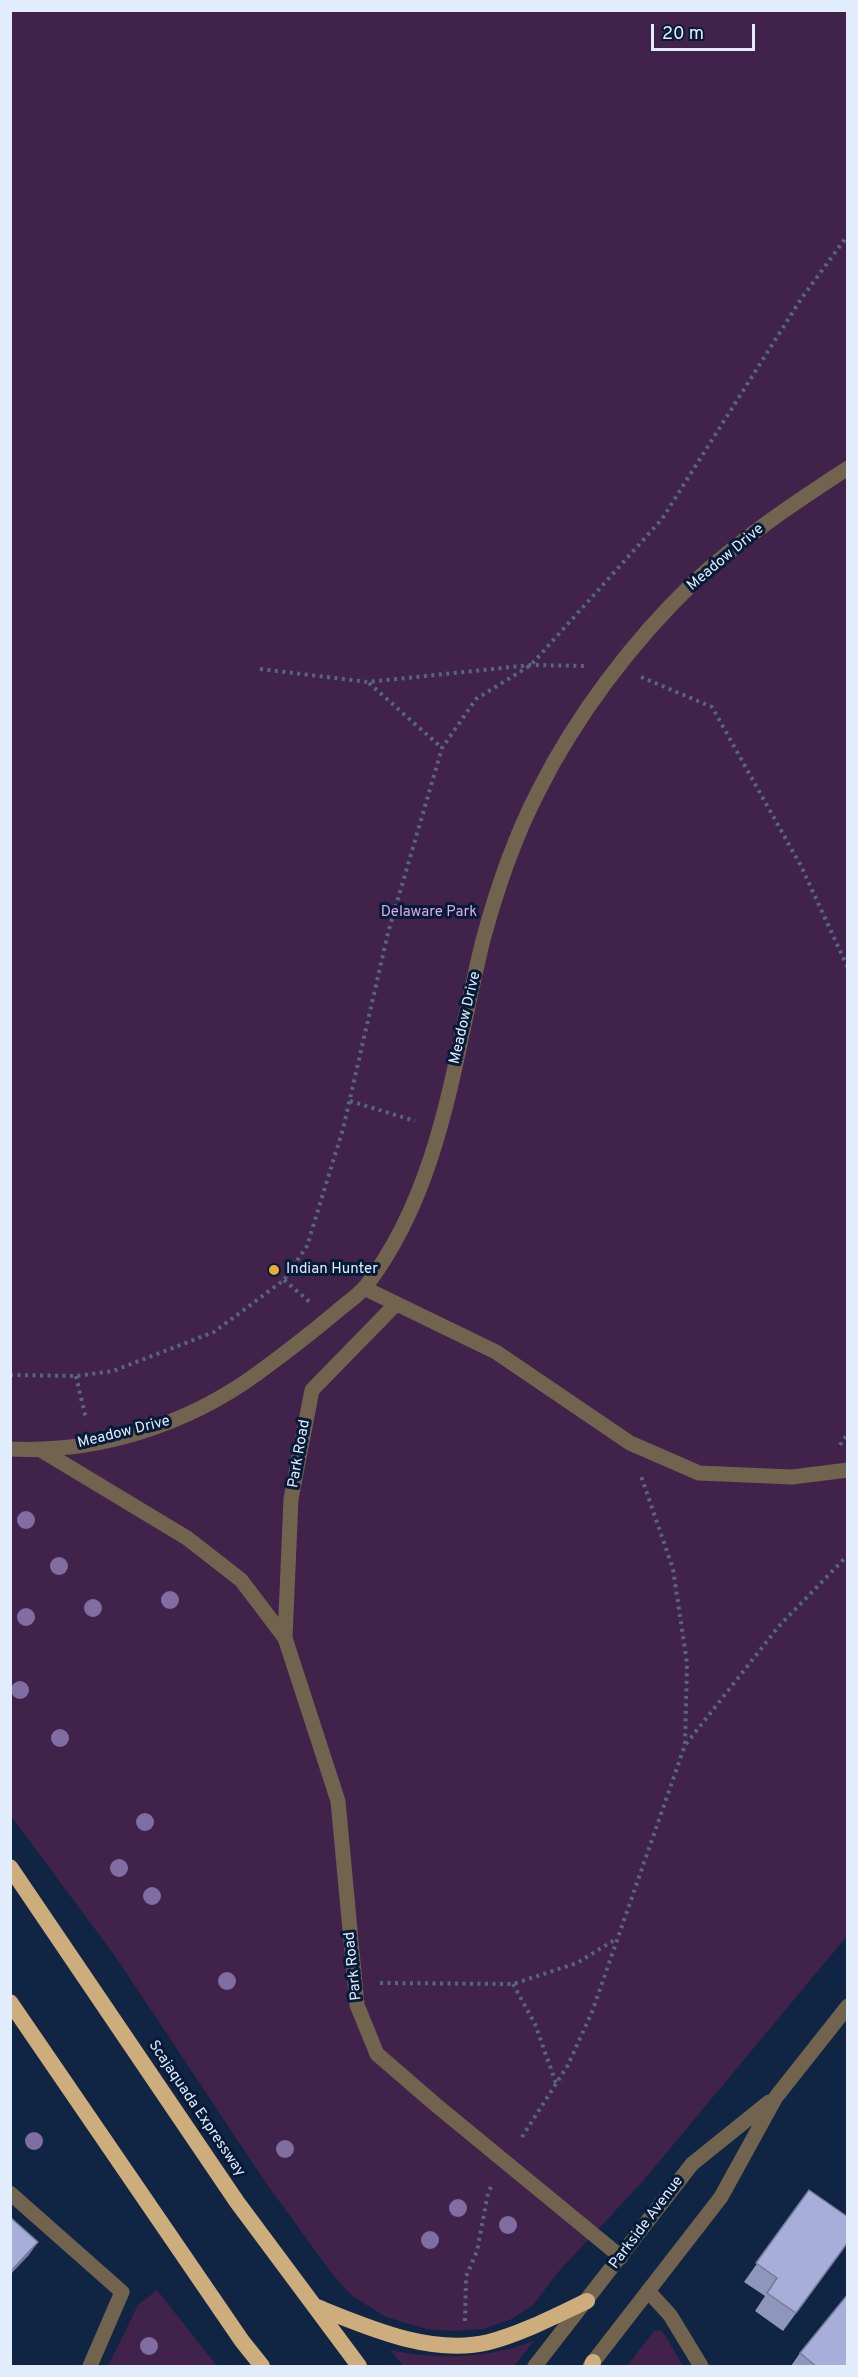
<!DOCTYPE html>
<style>
body{margin:0}
#map{position:relative;width:858px;height:2377px;overflow:hidden;background:#102543;font-family:Overpass,sans-serif}
canvas{display:block}
.frame{position:absolute;inset:0;border:12px solid #e1ecfc;pointer-events:none}
.scale{position:absolute;left:651px;top:24px;width:104px;height:27px;box-sizing:border-box;border:3px solid #e1ecfc;border-top:0;padding-left:8px;font-size:18px;line-height:21px;white-space:nowrap;color:#e1ecfc;-webkit-text-stroke:4px #071b38;paint-order:stroke}
</style>
<div id="map">
<canvas width="858" height="2377"></canvas>
<div class="frame"></div>
<div class="scale">20 m</div>
</div>
<script>
const ctx = document.querySelector('canvas').getContext('2d');
ctx.lineJoin = 'round';
function paint(path, color) {
  ctx.fillStyle = color;
  ctx.fill(path, 'evenodd');
}
function stroke(path, color, width, dash) {
  ctx.strokeStyle = color;
  ctx.lineWidth = width;
  ctx.lineCap = dash ? 'butt' : 'round';
  ctx.setLineDash(dash || []);
  ctx.stroke(path);
}
function drawText(font, color, halo, rows, align = 'center') {
  ctx.font = font + ' Overpass,sans-serif';
  ctx.lineWidth = 6;
  ctx.setLineDash([]);
  ctx.textBaseline = 'middle';
  ctx.strokeStyle = halo;
  ctx.fillStyle = color;
  for (const [text, x, y, turn = 0] of rows) {
    ctx.save();
    ctx.translate(x, y);
    ctx.rotate((+turn || 0) * Math.PI / 180);
    ctx.textAlign = isNaN(turn) ? turn : align;
    if (halo) ctx.strokeText(text, 0, 0);
    ctx.fillText(text, 0, 0);
    ctx.restore();
  }
}
paint(new Path2D(`
 M 11,11 L 847,11 L 847,1936 L 643,2181 L 560,2270 L 533,2305 L 512,2319 L 483,2329 L 453,2331 L 426,2329 L 386,2317 L 352,2296 L 333,2275 L 266,2183 L 115,1956 L 11,1816 Z
 M 157,2290 L 217,2366 L 108,2366 L 138,2305 Z
 M 662,2330 L 683,2366 L 627,2366 L 654,2331 Z
 M 534,2341 L 514,2366 L 404,2366 L 390,2350 C 440,2360 485,2359 534,2341 Z`), '#40224b');
stroke(new Path2D(`
 M 260,669 L 368,682 L 531,665 L 587,666
 M 641,677 L 712,707 L 801,866 L 848,968
 M 369,683 L 442,748
 M 350,1101 L 415,1121
 M 284,1280 L 311,1303
 M 10,1375 L 76,1376 L 113,1371 L 214,1332 L 284,1280 L 307,1246 L 343,1129 L 388,933 L 442,748 L 476,699 L 531,665 L 662,519 L 801,299 L 848,235
 M 76,1376 L 86,1419
 M 840,1445 L 848,1433
 M 686,1744 L 779,1626 L 848,1555
 M 380,1983 L 513,1984 L 577,1963 L 616,1939
 M 513,1984 L 535,2024 L 556,2083
 M 522,2137 L 568,2065 L 592,2012 L 685,1745 L 687,1663 L 673,1569 L 641,1476
 M 465,2321 L 466,2277 L 477,2251 L 488,2193 L 493,2183`), '#556680', 4, [3, 4.5]);
stroke(new Path2D(`
 M 364,1288 L 496,1352 L 630,1443 L 699,1473 L 792,1477 L 848,1470`), '#72634e', 15);
stroke(new Path2D(`
 M 396,1304 L 312,1390 L 291,1499 L 285,1638 L 338,1801 L 357,2005 L 377,2054 L 436,2105 L 621,2257
 M 10,1449 C 99,1453 187,1425 258,1373 C 284,1354 310,1334 335,1313 C 345,1304 358,1296 366,1286 C 442,1187 454,1057 483,940 C 497,888 514,838 539,790 C 576,716 632,642 692,584 C 739,540 794,503 848,468
 M 41,1450 L 187,1538 L 241,1580 L 285,1638
 M 10,2193 L 122,2292 L 90,2366
 M 648,2291 L 670,2315 L 701,2366`), '#72634e', 15);
stroke(new Path2D(`
 M 535,2366 L 692,2164 L 769,2102
 M 590,2366 L 721,2197 L 776,2097 L 848,2006`), '#72634e', 15);
stroke(new Path2D(`
 M 10,1867 L 237,2202 L 359,2366
 M 10,2002 L 242,2341 L 262,2366
 M 317,2307 C 369,2328 432,2356 489,2342 C 523,2333 555,2316 587,2301
 M 592,2366 L 593,2362`), '#cead7c', 16);
ctx.fillStyle = '#806da1';
for (const [x, y] of [
 [26,1520],
 [59,1566],
 [170,1600],
 [93,1608],
 [26,1617],
 [20,1690],
 [60,1738],
 [145,1822],
 [119,1868],
 [152,1896],
 [227,1981],
 [34,2141],
 [285,2149],
 [458,2208],
 [508,2225],
 [430,2240],
 [149,2346]
]) {
  ctx.beginPath();
  ctx.arc(x, y, 9, 0, 2 * Math.PI);
  ctx.fill();
}
paint(new Path2D(`
 M 809,2190 L 848,2242 L 783,2331 L 755,2311 L 765,2296 L 744,2282 Z
 M 800,2353 L 848,2367 L 792,2367 L 791,2366 Z`), '#8f96bb');
paint(new Path2D(`
 M 38,2242 L 29,2255 L 10,2275 L 10,2272 Z`), '#747a98');
const building = new Path2D(`
 M 809,2190 L 848,2217 L 848,2242 L 796,2313 L 767,2293 L 777,2278 L 756,2263 Z
 M 10,2217 L 38,2242 L 10,2272 Z
 M 848,2294 L 848,2367 L 817,2367 L 800,2353 Z`);
paint(building, '#a6aed9');
stroke(building, '#747a98', 1.5);
for (const [x, y, r, color] of [
 [274,1270,6,"#eaaa39"]
]) {
  const dot = new Path2D();
  dot.arc(x, y, r, 0, 2 * Math.PI);
  ctx.fillStyle = color;
  ctx.fill(dot);
  stroke(dot, '#071b38', 2);
}
drawText('15px', '#e1ecfc', '#071b38', [
 ["Meadow Drive",726,558,-40],
 ["Meadow Drive",466,1018,-77],
 ["Meadow Drive",124,1433,-14],
 ["Park Road",300,1454,-80],
 ["Park Road",354,1966,-96],
 ["Scajaquada Expressway",196,2109,56],
 ["Parkside Avenue",647,2223,-53]
]);
drawText('15px', '#dca8ee', '#071b38', [
 ["Delaware Park",429,913]
]);
drawText('15px', '#e1ecfc', '#071b38', [
 ["Indian Hunter",286,1270]
], 'left');
</script>
